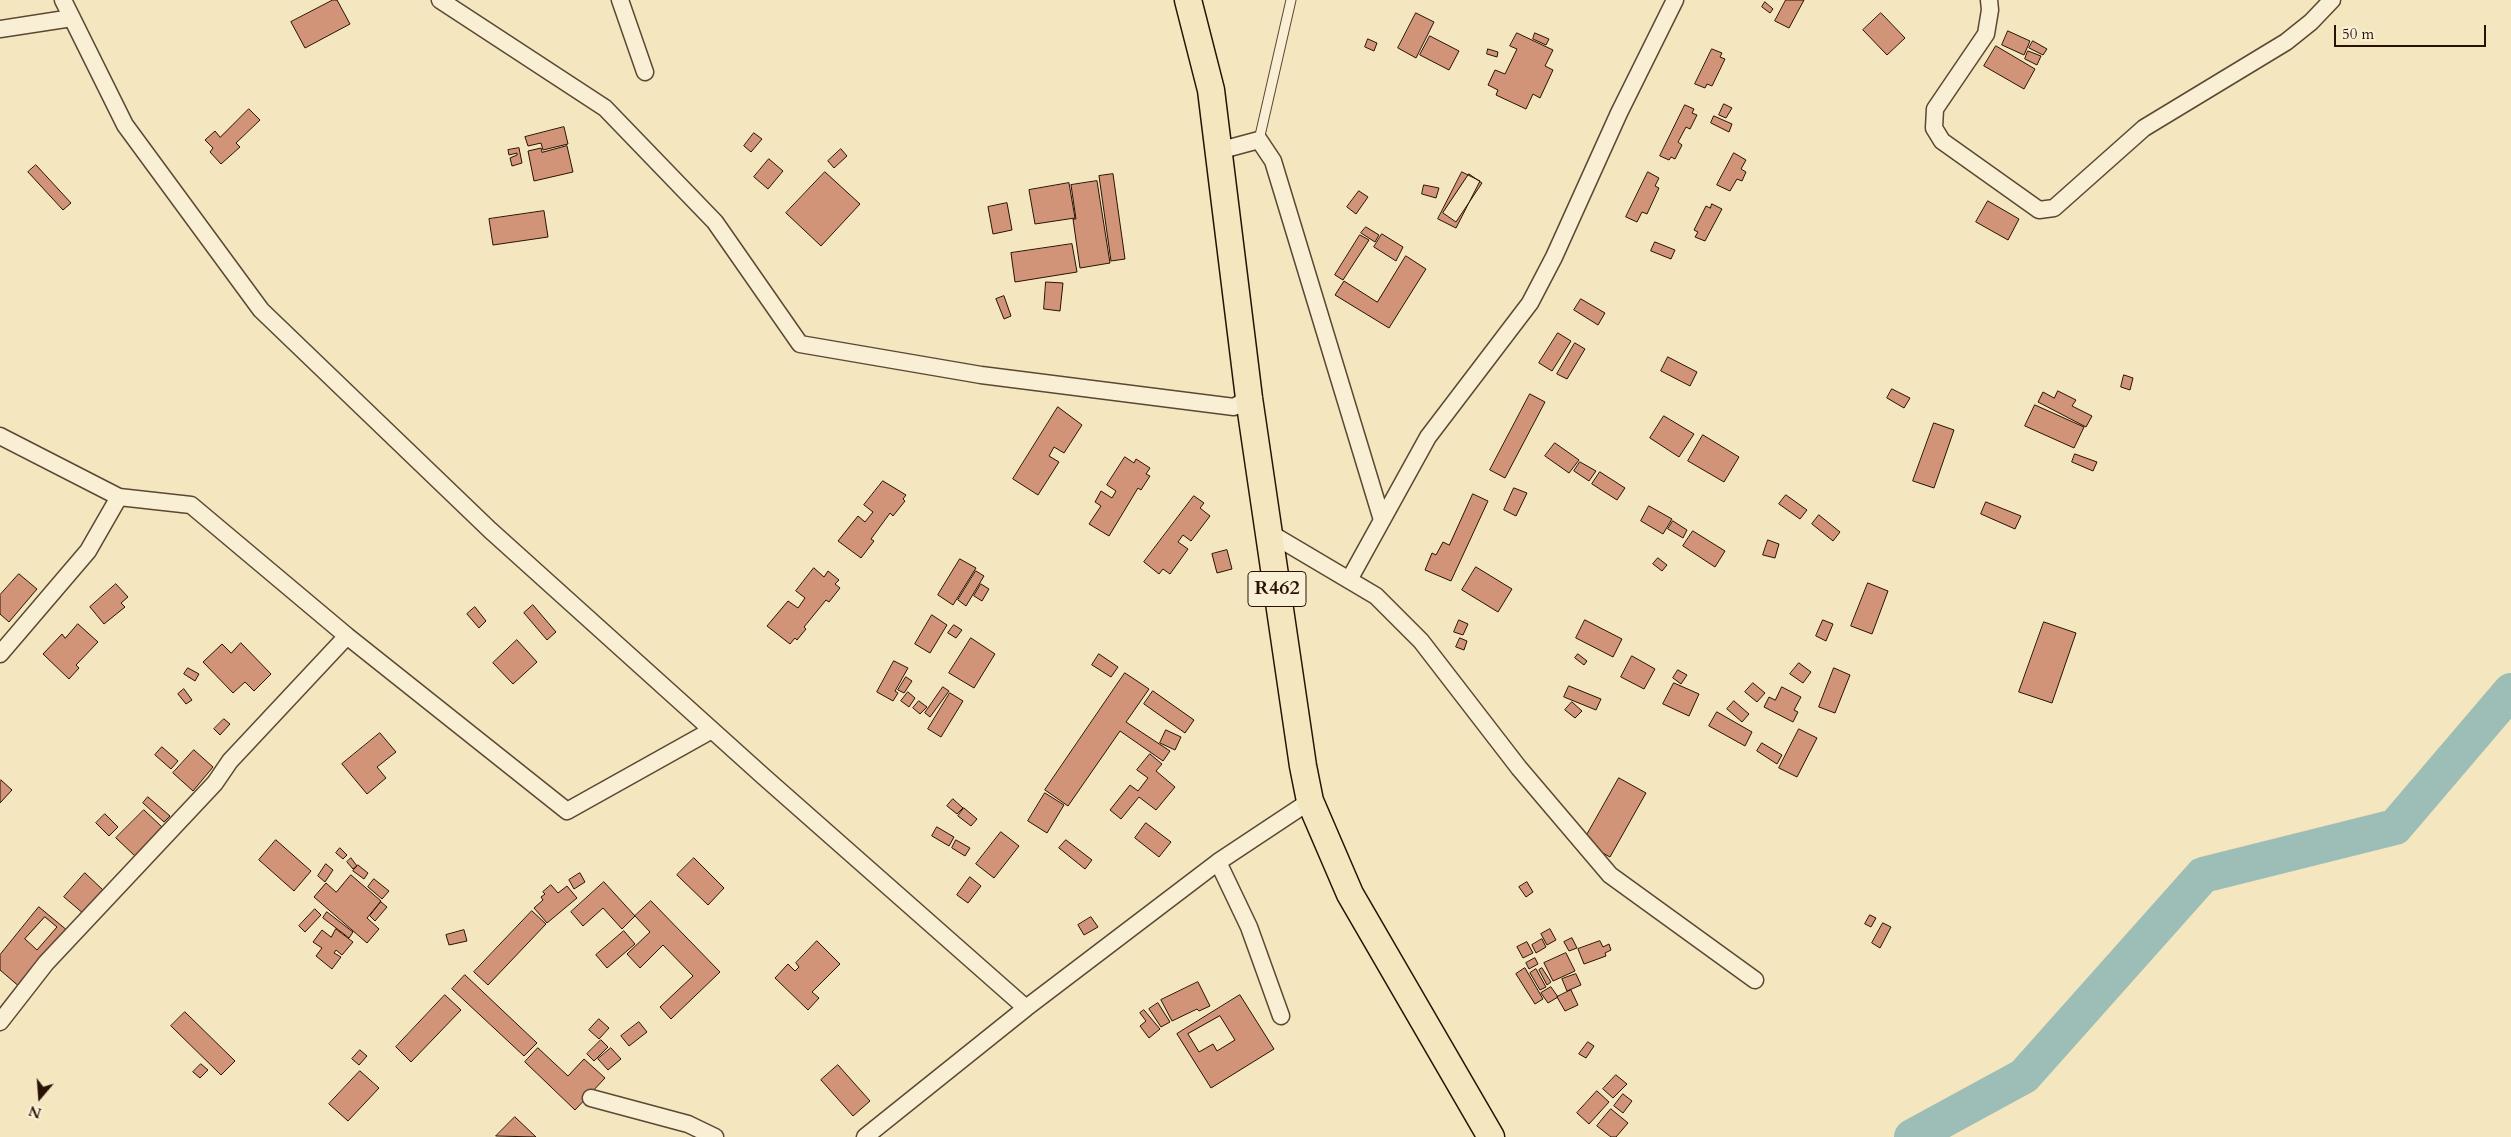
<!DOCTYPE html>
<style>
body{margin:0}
#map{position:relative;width:2511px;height:1137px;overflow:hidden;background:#f4e6be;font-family:Cardo,serif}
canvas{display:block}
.north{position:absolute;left:15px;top:1072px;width:50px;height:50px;-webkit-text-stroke:4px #f8efd5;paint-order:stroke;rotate:198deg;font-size:14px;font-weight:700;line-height:20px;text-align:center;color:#291204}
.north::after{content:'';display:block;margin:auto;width:18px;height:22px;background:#291204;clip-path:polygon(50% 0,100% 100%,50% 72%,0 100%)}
.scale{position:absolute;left:2334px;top:25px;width:152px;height:22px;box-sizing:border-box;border:2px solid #291204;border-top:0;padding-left:6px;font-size:15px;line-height:18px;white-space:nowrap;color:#291204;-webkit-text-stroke:4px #f8efd5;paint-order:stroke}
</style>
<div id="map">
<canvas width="2511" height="1137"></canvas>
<div class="north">N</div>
<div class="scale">50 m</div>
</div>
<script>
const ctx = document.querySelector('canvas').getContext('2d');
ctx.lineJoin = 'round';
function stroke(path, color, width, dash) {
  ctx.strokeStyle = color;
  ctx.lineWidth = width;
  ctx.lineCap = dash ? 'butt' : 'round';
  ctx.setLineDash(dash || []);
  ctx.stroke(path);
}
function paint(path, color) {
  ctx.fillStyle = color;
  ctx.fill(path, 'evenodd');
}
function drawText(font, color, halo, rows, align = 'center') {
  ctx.font = font + ' Cardo,serif';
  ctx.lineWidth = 4;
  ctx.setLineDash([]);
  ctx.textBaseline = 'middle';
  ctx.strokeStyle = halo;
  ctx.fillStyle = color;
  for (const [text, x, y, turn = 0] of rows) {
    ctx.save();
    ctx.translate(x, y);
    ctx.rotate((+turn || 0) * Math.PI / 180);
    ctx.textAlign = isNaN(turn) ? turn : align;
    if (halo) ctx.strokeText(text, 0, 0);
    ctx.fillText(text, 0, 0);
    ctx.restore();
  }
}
stroke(new Path2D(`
 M 1912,1137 L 2024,1076 L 2203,875 L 2395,827 L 2511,691`), '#9cbeb6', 36);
const building = new Path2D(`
 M 333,0 L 337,0 L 350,24 L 305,48 L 291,22 Z
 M 1786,0 L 1804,0 L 1789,28 L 1775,21 Z
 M 1765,2 L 1773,9 L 1770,13 L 1762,7 Z
 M 1416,13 L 1434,22 L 1416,58 L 1398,48 Z
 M 1881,13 L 1905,38 L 1887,55 L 1863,30 Z
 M 2008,31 L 2030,41 L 2024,55 L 2002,45 Z
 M 1517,33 L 1553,50 L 1545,66 L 1553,70 L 1540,98 L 1533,94 L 1526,109 L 1496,95 L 1498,90 L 1488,85 L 1495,70 L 1505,74 L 1517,49 L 1510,46 Z
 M 1535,33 L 1549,39 L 1546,45 L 1533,39 Z
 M 1430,36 L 1459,51 L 1449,70 L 1420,55 Z
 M 1368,39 L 1377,43 L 1374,51 L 1365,47 Z
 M 2033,41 L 2047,49 L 2043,55 L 2029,48 Z
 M 1996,46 L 2035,69 L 2024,89 L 1984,66 Z
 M 1488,49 L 1498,52 L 1497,57 L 1487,54 Z
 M 1712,49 L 1722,53 L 1720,57 L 1725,59 L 1712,86 L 1707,84 L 1705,88 L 1695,84 Z
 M 2028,51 L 2041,56 L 2037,65 L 2025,59 Z
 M 1724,104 L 1732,108 L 1726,118 L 1719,115 Z
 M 1685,105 L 1694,109 L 1692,113 L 1697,115 L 1690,129 L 1686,127 L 1678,142 L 1682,145 L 1675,159 L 1671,157 L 1669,160 L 1660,156 Z
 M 249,109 L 260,120 L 236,143 L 240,147 L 221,164 L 210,152 L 213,148 L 205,140 L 215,131 L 220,137 Z
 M 1714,116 L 1732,124 L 1729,132 L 1711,123 Z
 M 564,127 L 568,144 L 543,150 L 541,143 L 528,146 L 525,137 Z
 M 754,133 L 762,139 L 751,152 L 744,146 Z
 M 567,146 L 573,172 L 534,181 L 528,151 L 541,148 L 542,152 Z
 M 519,148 L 522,163 L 512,166 L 510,158 L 517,155 L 517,153 L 509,155 L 508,150 Z
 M 841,149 L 847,156 L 834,168 L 828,161 Z
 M 1734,153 L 1746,160 L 1741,169 L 1746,172 L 1742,181 L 1737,179 L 1730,191 L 1717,185 Z
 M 769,159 L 783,171 L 768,189 L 754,177 Z
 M 36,165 L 71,203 L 63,210 L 28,172 Z
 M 825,172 L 860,204 L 821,246 L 786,213 Z
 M 1462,172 L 1480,181 L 1456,228 L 1438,219 Z
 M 1648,172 L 1659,178 L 1655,186 L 1659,188 L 1647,214 L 1642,212 L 1637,222 L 1626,217 Z
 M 1113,174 L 1125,259 L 1111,261 L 1099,176 Z
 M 1469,174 L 1482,183 L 1456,222 L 1443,213 Z
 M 1097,181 L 1110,263 L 1080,268 L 1073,219 L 1076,219 L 1071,185 Z
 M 1069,183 L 1075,218 L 1035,224 L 1029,190 Z
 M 1424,185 L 1439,188 L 1436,198 L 1422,194 Z
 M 1359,191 L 1368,197 L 1356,214 L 1347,207 Z
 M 1988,201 L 2019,219 L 2008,240 L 1976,222 Z
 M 1007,203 L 1012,230 L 993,234 L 988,207 Z
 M 1712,204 L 1722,209 L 1705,241 L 1695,237 L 1698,232 L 1694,230 L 1706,206 L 1710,208 Z
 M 544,211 L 548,237 L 493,245 L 489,219 Z
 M 1366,227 L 1379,235 L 1375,242 L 1361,233 Z
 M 1382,234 L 1403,247 L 1396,261 L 1374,247 Z
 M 1360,235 L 1369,240 L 1343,280 L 1335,275 Z
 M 1655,242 L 1675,250 L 1671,259 L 1651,251 Z
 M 1072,244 L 1077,272 L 1015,282 L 1011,253 Z
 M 1406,256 L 1426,269 L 1389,328 L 1335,295 L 1344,281 L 1377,302 Z
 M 1046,282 L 1063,283 L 1060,311 L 1044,309 Z
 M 1004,296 L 1011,316 L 1004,319 L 996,299 Z
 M 1581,299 L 1605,313 L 1598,325 L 1574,310 Z
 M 1558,333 L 1571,341 L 1552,371 L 1539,363 Z
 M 1575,343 L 1585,349 L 1567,379 L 1557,374 Z
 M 1668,357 L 1697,372 L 1690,386 L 1661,371 Z
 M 2124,375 L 2133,378 L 2130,390 L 2121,387 Z
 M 1892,389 L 1910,398 L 1904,408 L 1887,398 Z
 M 2058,391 L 2076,400 L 2072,406 L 2092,416 L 2086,427 L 2038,402 L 2043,392 L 2054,398 Z
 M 1530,394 L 1545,402 L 1505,478 L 1490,470 Z
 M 2035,405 L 2084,427 L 2074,448 L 2025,426 Z
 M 1058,407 L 1082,425 L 1064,453 L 1054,447 L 1049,456 L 1059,462 L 1038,495 L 1013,479 Z
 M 1664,416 L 1694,434 L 1679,457 L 1650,438 Z
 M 1934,423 L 1954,430 L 1934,488 L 1913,481 Z
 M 1703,435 L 1739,457 L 1724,482 L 1688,461 Z
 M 1555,443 L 1579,460 L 1569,473 L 1545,456 Z
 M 2075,454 L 2097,462 L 2093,471 L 2072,462 Z
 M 1125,457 L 1134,463 L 1136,459 L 1150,468 L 1146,474 L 1150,476 L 1141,490 L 1138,488 L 1109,536 L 1089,524 L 1101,506 L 1095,502 L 1101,491 L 1112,498 L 1116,491 L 1107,485 Z
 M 1580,462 L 1596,471 L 1589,481 L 1574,471 Z
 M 1600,472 L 1625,488 L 1617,500 L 1592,484 Z
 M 883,481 L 906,495 L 903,499 L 905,501 L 893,516 L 890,513 L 871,539 L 874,541 L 861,558 L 838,541 L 858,516 L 865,522 L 873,512 L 864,505 Z
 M 1514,488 L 1527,493 L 1516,516 L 1504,510 Z
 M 1473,494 L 1488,501 L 1451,581 L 1425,570 L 1432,553 L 1436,555 L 1443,542 L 1449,545 Z
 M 1786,495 L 1807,510 L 1800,519 L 1779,504 Z
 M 1194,496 L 1204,503 L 1200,508 L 1210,516 L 1191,541 L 1183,535 L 1178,542 L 1188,549 L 1170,574 L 1163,569 L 1159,574 L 1144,562 Z
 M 1986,502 L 2021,516 L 2015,529 L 1981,514 Z
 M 1649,506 L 1672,519 L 1663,534 L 1641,521 Z
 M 1819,515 L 1840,532 L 1833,541 L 1812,524 Z
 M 1673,521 L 1687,530 L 1683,538 L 1668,529 Z
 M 1693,531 L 1725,551 L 1715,567 L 1683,546 Z
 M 1768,540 L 1779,544 L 1775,558 L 1763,555 Z
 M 1227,550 L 1232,569 L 1217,573 L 1212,554 Z
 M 1658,558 L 1667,565 L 1662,571 L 1653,564 Z
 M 960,559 L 976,568 L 953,605 L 938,595 Z
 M 1476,567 L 1512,589 L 1498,612 L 1462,590 Z
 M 814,568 L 824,577 L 828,571 L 839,580 L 835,584 L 840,588 L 829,602 L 826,600 L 804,627 L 806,629 L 797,640 L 795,638 L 790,644 L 767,626 L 788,601 L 798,608 L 805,598 L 796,591 Z
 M 976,571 L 984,576 L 966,606 L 958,600 Z
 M 19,574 L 37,589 L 9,622 L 0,614 L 0,595 Z
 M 1868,583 L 1888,591 L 1872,634 L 1851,626 Z
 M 116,584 L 128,597 L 121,603 L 125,607 L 104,624 L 90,607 Z
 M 981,584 L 989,589 L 982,601 L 974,596 Z
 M 533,605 L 556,632 L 547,640 L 524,613 Z
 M 475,607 L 486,621 L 479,628 L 467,614 Z
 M 932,615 L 947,625 L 930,653 L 915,644 Z
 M 1459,620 L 1468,624 L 1463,635 L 1454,632 Z
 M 1585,620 L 1622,639 L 1613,657 L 1576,638 Z
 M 1823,620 L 1833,624 L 1826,641 L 1816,636 Z
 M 2044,622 L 2076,633 L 2052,703 L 2019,692 Z
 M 78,624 L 98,642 L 76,665 L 79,668 L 69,679 L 43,654 L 62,634 L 65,638 Z
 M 954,625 L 962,630 L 956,638 L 948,633 Z
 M 971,638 L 995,654 L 974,688 L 949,673 Z
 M 1460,638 L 1467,641 L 1464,650 L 1456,647 Z
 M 517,640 L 537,662 L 513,684 L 493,663 Z
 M 241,643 L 271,674 L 254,691 L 245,682 L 233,693 L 203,662 L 222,644 L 231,653 Z
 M 1099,654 L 1118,667 L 1111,677 L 1092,665 Z
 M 1578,654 L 1587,661 L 1584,665 L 1575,658 Z
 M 1632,656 L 1655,669 L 1644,689 L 1621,677 Z
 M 894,661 L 908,668 L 895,691 L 898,693 L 893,701 L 877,692 Z
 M 1799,663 L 1811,672 L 1803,683 L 1790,674 Z
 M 188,668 L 199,674 L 195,681 L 184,674 Z
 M 1834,668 L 1850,675 L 1835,713 L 1819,707 Z
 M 1678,670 L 1687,675 L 1681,684 L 1673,678 Z
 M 1125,673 L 1149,689 L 1126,722 L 1170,751 L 1163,761 L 1120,731 L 1068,806 L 1045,790 Z
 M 906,677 L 912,681 L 904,693 L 898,690 Z
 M 1674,683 L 1699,694 L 1689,716 L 1663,704 Z
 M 1753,683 L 1765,693 L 1757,702 L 1745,692 Z
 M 1569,686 L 1601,699 L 1596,710 L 1564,697 Z
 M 943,687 L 949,691 L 930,717 L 925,713 Z
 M 1782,687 L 1801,697 L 1794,710 L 1798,712 L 1793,722 L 1764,707 L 1769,697 L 1775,700 Z
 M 184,689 L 192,700 L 186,704 L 178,694 Z
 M 1153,691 L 1194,720 L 1185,733 L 1144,704 Z
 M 908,692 L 915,698 L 909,707 L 901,701 Z
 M 950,693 L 963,701 L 941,737 L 928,729 Z
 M 919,701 L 927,707 L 920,714 L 913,708 Z
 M 1734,701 L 1749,714 L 1742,722 L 1727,709 Z
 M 1572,702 L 1582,711 L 1575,718 L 1565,710 Z
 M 1717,712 L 1752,732 L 1745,746 L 1709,726 Z
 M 224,719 L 230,724 L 220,735 L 214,729 Z
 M 1799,729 L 1817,738 L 1797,777 L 1779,768 Z
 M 1166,730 L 1181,737 L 1175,750 L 1160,743 Z
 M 380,733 L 396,752 L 377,767 L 386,778 L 367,794 L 342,764 Z
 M 1762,743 L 1782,755 L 1777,764 L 1757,751 Z
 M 162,747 L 178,761 L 171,769 L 155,755 Z
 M 194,750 L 213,767 L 193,791 L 173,773 Z
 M 1150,754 L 1162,764 L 1156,771 L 1175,787 L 1156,810 L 1139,797 L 1121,819 L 1110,810 L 1130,785 L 1138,791 L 1148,778 L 1137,770 Z
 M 1619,778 L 1646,793 L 1610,857 L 1583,842 Z
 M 1,780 L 12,790 L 0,803 L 0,781 Z
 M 1045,793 L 1064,805 L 1047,833 L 1028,821 Z
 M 148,797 L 170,816 L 164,822 L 143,803 Z
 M 953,799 L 963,808 L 957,814 L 947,806 Z
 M 964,808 L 977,819 L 971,826 L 958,816 Z
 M 144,810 L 162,827 L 135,856 L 116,838 Z
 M 105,814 L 118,827 L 109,836 L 96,823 Z
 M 1146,823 L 1171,842 L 1159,857 L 1135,838 Z
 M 937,827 L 954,837 L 949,846 L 932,836 Z
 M 1001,832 L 1019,846 L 994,878 L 976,864 Z
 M 276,840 L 311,871 L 294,891 L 259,860 Z
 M 956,840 L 970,848 L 965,856 L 952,848 Z
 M 1066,840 L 1092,860 L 1085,869 L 1059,848 Z
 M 340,848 L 347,855 L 343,859 L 336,853 Z
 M 351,858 L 357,866 L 353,869 L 347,862 Z
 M 694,858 L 724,888 L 708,905 L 677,875 Z
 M 326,864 L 333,870 L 325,882 L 318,876 Z
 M 358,865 L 368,873 L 364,879 L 353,871 Z
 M 85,873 L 104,891 L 84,914 L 64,897 Z
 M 580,873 L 585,882 L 574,889 L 569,880 Z
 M 351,875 L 381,901 L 367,918 L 379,929 L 367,943 L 314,897 L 326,883 L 336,892 Z
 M 970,877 L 981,886 L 968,903 L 957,895 Z
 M 374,879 L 389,891 L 382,899 L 368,887 Z
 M 604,882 L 635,916 L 622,929 L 603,908 L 583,926 L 571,912 Z
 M 1527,882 L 1533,892 L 1526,897 L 1519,887 Z
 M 551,885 L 558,893 L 567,886 L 577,898 L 547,923 L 534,908 L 543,900 L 541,897 L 545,894 L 543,892 Z
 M 651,901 L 720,972 L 671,1019 L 660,1007 L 693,976 L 663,945 L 640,968 L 627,954 L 650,932 L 635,916 Z
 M 381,902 L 387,907 L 375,921 L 370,916 Z
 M 39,907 L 68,931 L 21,988 L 0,970 L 0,955 ZM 45,917 L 57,927 L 37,950 L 25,939 Z
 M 315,909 L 321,915 L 305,932 L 299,926 Z
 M 532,911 L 546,924 L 488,985 L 474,972 Z
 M 327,912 L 353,932 L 349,938 L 323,918 Z
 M 1870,915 L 1876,918 L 1871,927 L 1865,924 Z
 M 1091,917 L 1098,927 L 1084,935 L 1078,925 Z
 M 1883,923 L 1891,927 L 1880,948 L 1872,943 Z
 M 336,929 L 353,942 L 342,955 L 336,950 L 334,953 L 341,957 L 332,969 L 316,956 L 322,948 L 313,942 L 322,930 L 331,937 Z
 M 1550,929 L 1556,940 L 1547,945 L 1541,934 Z
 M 464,930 L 467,941 L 449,945 L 446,935 Z
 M 624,931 L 635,944 L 607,968 L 596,955 Z
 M 1572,938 L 1577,948 L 1569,951 L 1564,942 Z
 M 1542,939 L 1546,947 L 1536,953 L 1532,945 Z
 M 817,941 L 840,964 L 812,992 L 819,998 L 808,1010 L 775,978 L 788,964 L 795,971 L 799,967 L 796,963 Z
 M 1600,941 L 1603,947 L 1609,944 L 1611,950 L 1605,953 L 1606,956 L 1584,964 L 1578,949 Z
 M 1527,942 L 1533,953 L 1523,958 L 1517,947 Z
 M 1566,953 L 1575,971 L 1553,981 L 1544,963 Z
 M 1535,958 L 1538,964 L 1529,969 L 1526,963 Z
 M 1525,968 L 1543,999 L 1535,1004 L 1516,974 Z
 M 1542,968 L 1551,982 L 1547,985 L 1539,970 Z
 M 1536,969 L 1546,987 L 1540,990 L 1530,973 Z
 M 1576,974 L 1581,985 L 1567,991 L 1562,979 Z
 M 465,975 L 537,1043 L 524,1056 L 452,989 Z
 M 1198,982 L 1210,1006 L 1199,1011 L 1197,1009 L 1172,1021 L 1161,1000 Z
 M 1551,987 L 1558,997 L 1548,1003 L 1541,993 Z
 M 1571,990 L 1578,1005 L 1565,1011 L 1557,997 Z
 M 445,995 L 461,1010 L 411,1062 L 396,1047 Z
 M 1240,995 L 1274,1049 L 1211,1088 L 1177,1034 ZM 1220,1016 L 1235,1040 L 1217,1051 L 1213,1044 L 1199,1052 L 1188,1034 Z
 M 1158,1003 L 1170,1022 L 1161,1027 L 1149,1009 Z
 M 1144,1010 L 1160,1029 L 1149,1038 L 1140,1026 L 1146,1021 L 1140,1013 Z
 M 185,1012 L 235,1061 L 221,1075 L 171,1026 Z
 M 599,1019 L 609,1028 L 599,1039 L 589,1030 Z
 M 639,1022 L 647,1032 L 629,1046 L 621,1036 Z
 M 601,1040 L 608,1047 L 594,1061 L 587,1054 Z
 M 1588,1042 L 1594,1046 L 1586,1058 L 1579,1054 Z
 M 538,1048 L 568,1076 L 584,1059 L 605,1078 L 575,1110 L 525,1062 Z
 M 611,1048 L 621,1059 L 608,1070 L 598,1059 Z
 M 360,1050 L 367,1056 L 359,1065 L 352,1059 Z
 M 201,1064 L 208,1070 L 200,1078 L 193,1072 Z
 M 838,1065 L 870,1101 L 853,1116 L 821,1080 Z
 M 360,1071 L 379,1088 L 348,1121 L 329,1104 Z
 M 1616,1075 L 1627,1084 L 1613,1098 L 1603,1089 Z
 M 1597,1091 L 1609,1102 L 1589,1124 L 1577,1113 Z
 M 1623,1094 L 1632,1101 L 1623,1113 L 1614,1106 Z
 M 1611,1109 L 1628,1123 L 1616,1137 L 1611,1137 L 1597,1126 Z
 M 515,1117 L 536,1137 L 496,1136 Z`);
paint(building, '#d29478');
stroke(building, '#291204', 1);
const lane = new Path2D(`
 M 1259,140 L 1291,0`);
const street = new Path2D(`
 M 63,0 L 125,125 L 261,310 L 490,530 L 763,776 L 1026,1008
 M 440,0 L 605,108 L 715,222 L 800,344 L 981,375 L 1234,407 L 1249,398
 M 620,0 L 645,72
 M 1989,0 L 1990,10 L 1986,34 L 1935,109 L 1934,128 L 1942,141 L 2039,210 L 2054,208 L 2144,128 L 2286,42 L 2311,22 L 2332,0
 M 0,29 L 72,18
 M 1218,151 L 1259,140 L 1273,161 L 1382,520
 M 0,436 L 119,497 L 191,505 L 347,636 L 567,811 L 712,730
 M 1268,532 L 1376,596 L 1421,641 L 1519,768 L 1610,875 L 1755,980
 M 1349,580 L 1428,437 L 1530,303 L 1554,257 L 1619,113 L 1675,0
 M 0,654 L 88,551 L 119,497
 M 1218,862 L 1249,927 L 1281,1016
 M 0,1022 L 46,963 L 215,783 L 230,761 L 347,636
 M 591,1098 L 688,1124 L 715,1137
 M 865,1137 L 1026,1008 L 1218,862 L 1310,801`);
const primary = new Path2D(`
 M 1188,0 L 1211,90 L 1249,398 L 1303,766 L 1310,801 L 1350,894 L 1491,1137`);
stroke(lane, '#5c4732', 11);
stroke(street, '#5c4732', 19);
stroke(primary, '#291204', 29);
stroke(lane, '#f8efd5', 9);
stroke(street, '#f8efd5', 16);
stroke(primary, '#f4e6be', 26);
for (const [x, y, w] of [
 [1277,589,58]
]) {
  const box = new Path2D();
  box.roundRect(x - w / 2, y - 17.5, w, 35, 4);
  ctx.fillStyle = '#f8efd5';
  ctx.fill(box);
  stroke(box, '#291204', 1);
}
drawText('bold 20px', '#291204', null, [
 ["R462",1277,589]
]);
</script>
